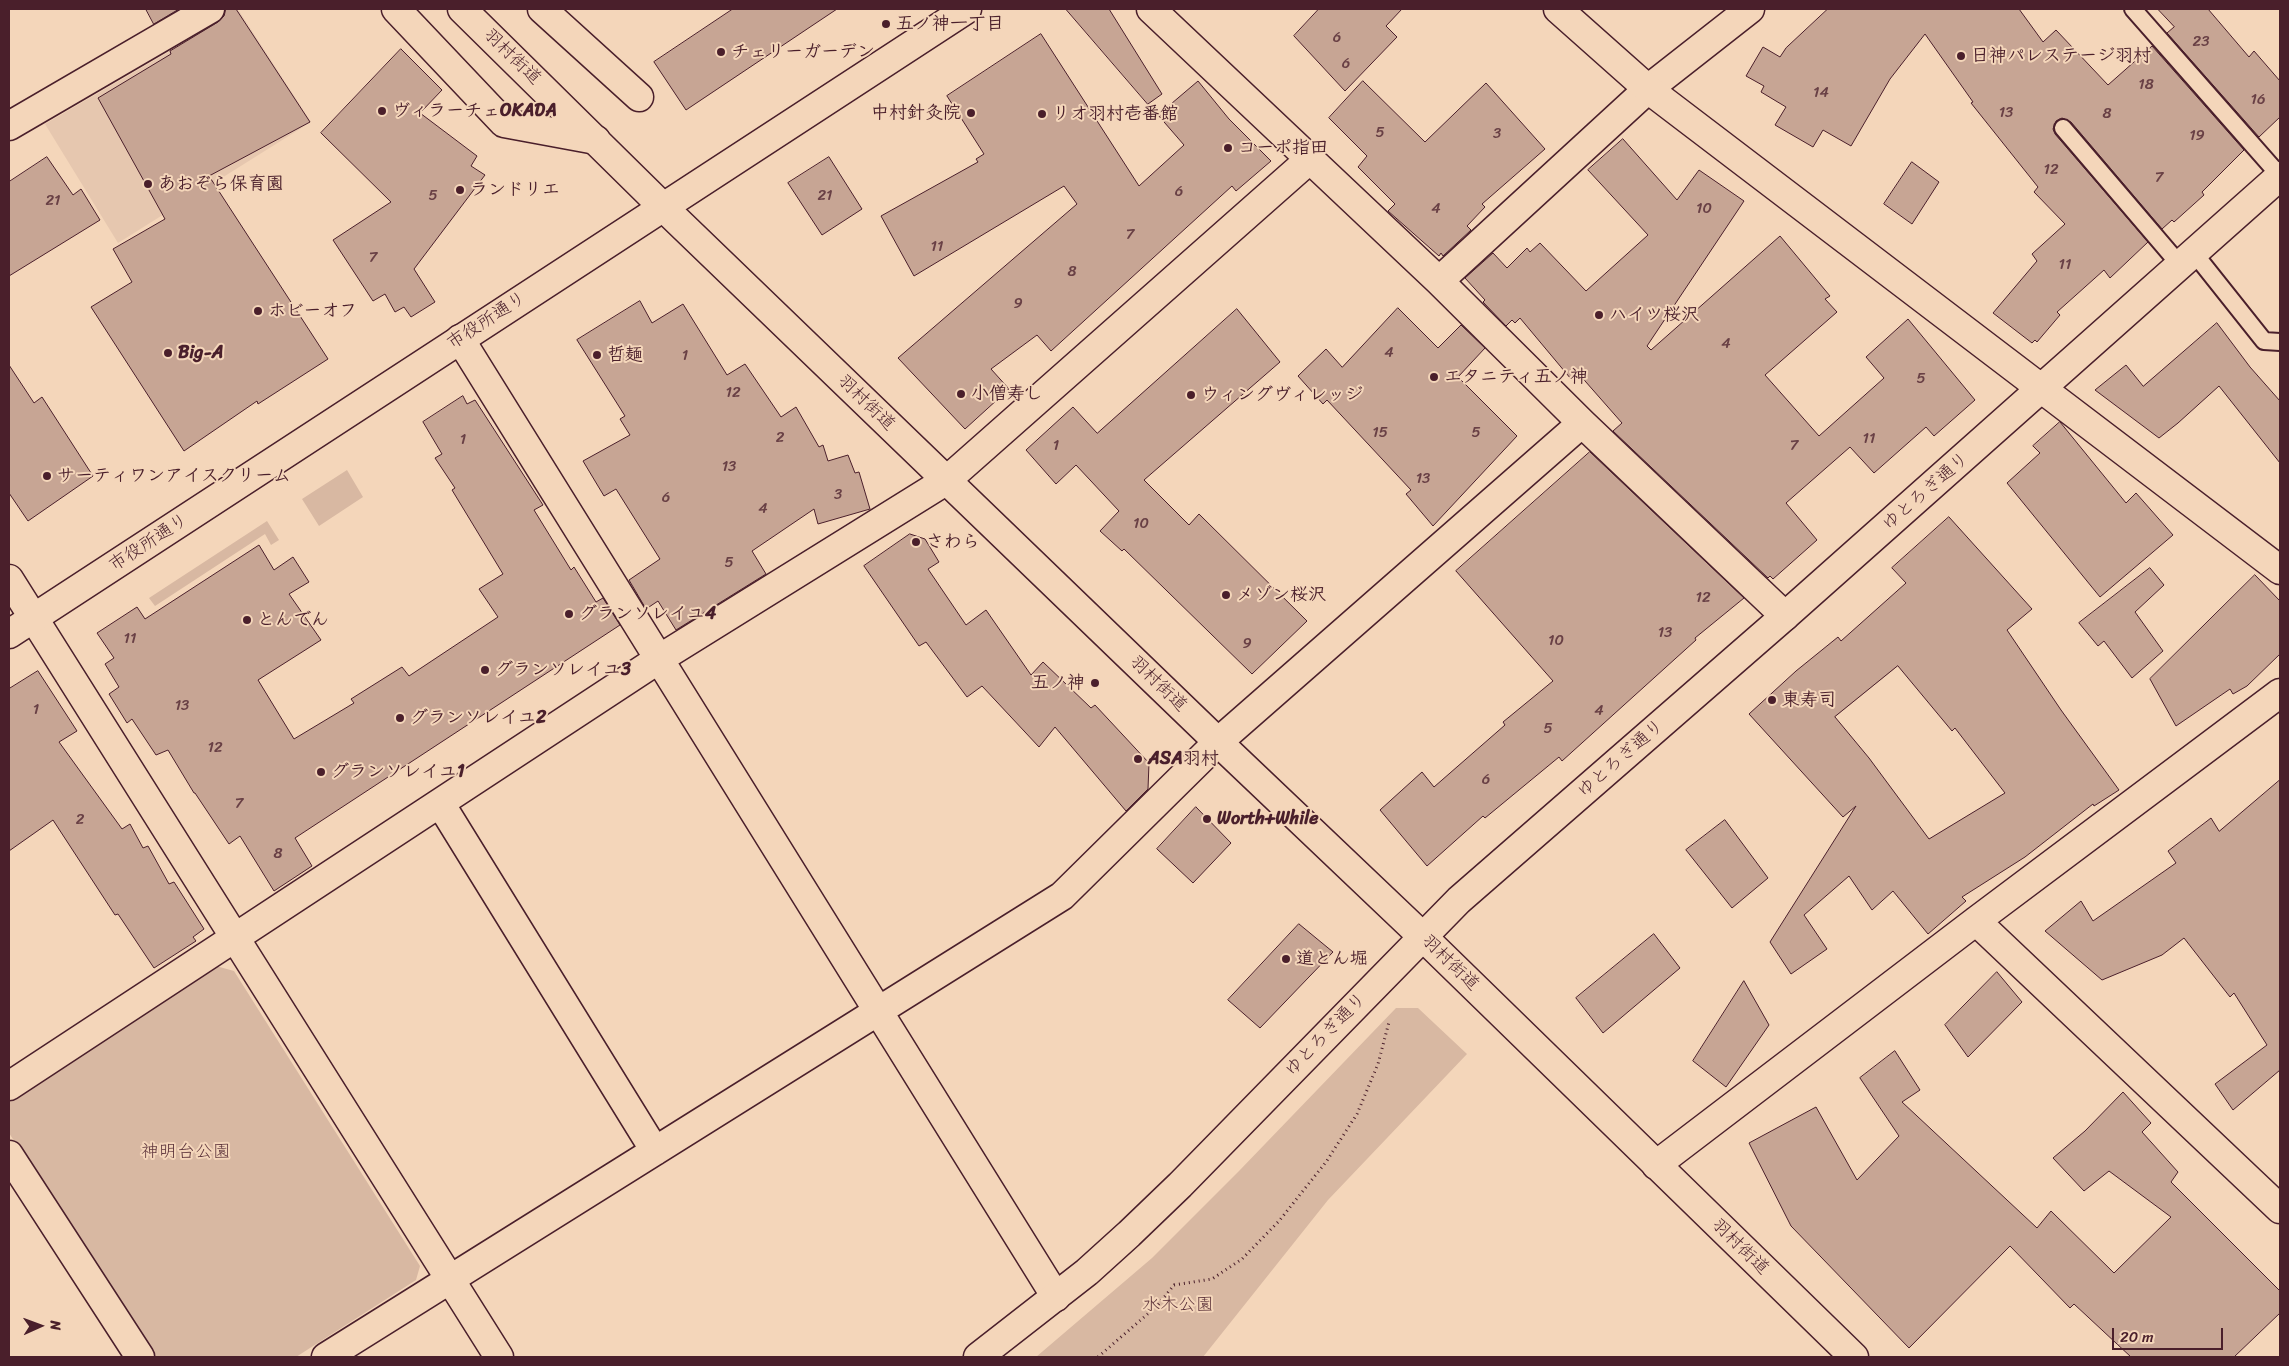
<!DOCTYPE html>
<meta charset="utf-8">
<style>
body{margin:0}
#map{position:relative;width:2289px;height:1366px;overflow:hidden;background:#f4d6ba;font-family:Sriracha,sans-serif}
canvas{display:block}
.frame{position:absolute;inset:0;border:10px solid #4a1f2b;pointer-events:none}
.north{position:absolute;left:15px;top:1301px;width:50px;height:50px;-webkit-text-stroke:4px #f4d6ba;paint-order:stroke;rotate:88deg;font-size:14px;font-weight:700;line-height:20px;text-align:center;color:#4a1f2b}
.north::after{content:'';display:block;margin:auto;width:18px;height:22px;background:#4a1f2b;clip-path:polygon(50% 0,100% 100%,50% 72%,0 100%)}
.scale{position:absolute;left:2112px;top:1328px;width:111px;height:22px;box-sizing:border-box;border:2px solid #4a1f2b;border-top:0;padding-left:6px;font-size:15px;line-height:18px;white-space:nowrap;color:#4a1f2b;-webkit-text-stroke:4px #f4d6ba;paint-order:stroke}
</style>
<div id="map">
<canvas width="2289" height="1366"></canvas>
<div class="frame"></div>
<div class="north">N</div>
<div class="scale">20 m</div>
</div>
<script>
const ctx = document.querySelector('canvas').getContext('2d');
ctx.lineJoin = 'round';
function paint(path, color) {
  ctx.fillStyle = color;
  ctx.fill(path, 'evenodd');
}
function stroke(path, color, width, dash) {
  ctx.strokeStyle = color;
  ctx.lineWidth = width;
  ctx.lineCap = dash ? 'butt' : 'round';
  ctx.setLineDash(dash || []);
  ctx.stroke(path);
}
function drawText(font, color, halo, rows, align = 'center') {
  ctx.font = font + ' Sriracha,"Klee One",sans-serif';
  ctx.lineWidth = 4;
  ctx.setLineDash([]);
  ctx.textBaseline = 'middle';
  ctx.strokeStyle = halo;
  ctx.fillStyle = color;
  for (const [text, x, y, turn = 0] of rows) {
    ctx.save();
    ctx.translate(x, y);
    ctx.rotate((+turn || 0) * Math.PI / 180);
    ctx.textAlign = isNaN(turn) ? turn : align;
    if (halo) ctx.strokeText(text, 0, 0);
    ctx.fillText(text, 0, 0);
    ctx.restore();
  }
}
paint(new Path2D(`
 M 239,11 L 311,122 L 118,243 L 45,124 Z`), '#e6c7af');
paint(new Path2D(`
 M 347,470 L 363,497 L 319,526 L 302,499 Z
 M 267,521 L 279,540 L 271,545 L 265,534 L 155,606 L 149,598 Z
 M 216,966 L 234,971 L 420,1266 L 416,1280 L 296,1357 L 154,1357 L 9,1133 L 9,1096 Z
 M 1396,1008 L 1418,1008 L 1467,1054 L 1328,1200 L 1203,1357 L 1036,1357 L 1152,1258 L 1239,1171 Z`), '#d8b8a2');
const building = new Path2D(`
 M 146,9 L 179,9 L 154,24 Z
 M 226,9 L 236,9 L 310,122 L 209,176 L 328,359 L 258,404 L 257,401 L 184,451 L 91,307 L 132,282 L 113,249 L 165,219 L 98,98 L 171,54 L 170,51 L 218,22 L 224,16 Z
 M 733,9 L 837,9 L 686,110 L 654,62 Z
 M 1066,9 L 1109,9 L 1162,94 L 1148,104 Z
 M 1319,9 L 1402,9 L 1386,26 L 1397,37 L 1345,91 L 1294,36 Z
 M 1828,9 L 2019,9 L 2043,42 L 2056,30 L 2108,85 L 2152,46 L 2244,150 L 2202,192 L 2204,195 L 2174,222 L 2172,220 L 2162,229 L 2071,122 L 2062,118 L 2056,121 L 2053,129 L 2055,134 L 2148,242 L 2110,278 L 2104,270 L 2057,312 L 2060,315 L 2037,342 L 2035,340 L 2032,343 L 1993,313 L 2037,261 L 2032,254 L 2065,224 L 2034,192 L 2038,187 L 1971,103 L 1973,102 L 1925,34 L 1890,79 L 1851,146 L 1823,130 L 1813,147 L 1775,125 L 1786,107 L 1761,92 L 1764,86 L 1746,76 L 1763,47 L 1780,57 L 1786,48 Z
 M 2158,9 L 2208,9 L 2249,57 L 2254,51 L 2280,81 L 2280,117 L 2259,137 L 2167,33 L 2174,27 Z
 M 1041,34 L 1139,186 L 1184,145 L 1158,115 L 1198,81 L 1229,119 L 1271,161 L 1236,191 L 1232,186 L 1051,351 L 1037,335 L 991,369 L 1009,389 L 965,429 L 898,358 L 1077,204 L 1064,186 L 914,276 L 881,216 L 978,162 L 976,159 L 984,154 L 947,96 Z
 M 401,49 L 442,90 L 420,113 L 477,156 L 471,166 L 485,175 L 414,269 L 435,302 L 411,317 L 404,307 L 395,312 L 385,294 L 373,301 L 333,240 L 391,202 L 321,133 Z
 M 1363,81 L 1425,142 L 1486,83 L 1545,149 L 1482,204 L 1485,207 L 1467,226 L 1471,230 L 1443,256 L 1441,253 L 1439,256 L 1388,211 L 1395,204 L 1358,167 L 1367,156 L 1329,118 Z
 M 1623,139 L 1677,200 L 1699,170 L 1744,201 L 1647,346 L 1651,350 L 1780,236 L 1830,296 L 1825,299 L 1837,312 L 1765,375 L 1819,436 L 1884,378 L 1866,357 L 1908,319 L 1975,400 L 1934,436 L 1926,427 L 1874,473 L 1850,447 L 1786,503 L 1817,540 L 1773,579 L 1770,576 L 1768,578 L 1613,431 L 1622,423 L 1578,373 L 1571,379 L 1520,318 L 1515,323 L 1512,320 L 1506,326 L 1483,302 L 1485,300 L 1465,278 L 1493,253 L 1507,268 L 1527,248 L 1530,252 L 1540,243 L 1586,291 L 1648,235 L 1588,170 Z
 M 47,157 L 73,195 L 81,189 L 100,220 L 9,276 L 9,182 Z
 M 829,157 L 862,209 L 822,235 L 788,183 Z
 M 1912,162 L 1939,182 L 1912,224 L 1884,204 Z
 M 640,301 L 652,323 L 683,304 L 727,375 L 745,364 L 781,417 L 796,407 L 819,447 L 823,445 L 828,461 L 848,455 L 855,473 L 859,472 L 870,509 L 818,524 L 814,509 L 752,551 L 766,574 L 676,630 L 658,601 L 646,609 L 629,580 L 660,559 L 616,489 L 604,496 L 583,461 L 630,435 L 620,419 L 625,416 L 577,340 Z
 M 1398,308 L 1438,348 L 1461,325 L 1485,348 L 1458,377 L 1517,436 L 1433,526 L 1406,494 L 1411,490 L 1327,400 L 1323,404 L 1298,376 L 1326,349 L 1342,367 Z
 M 1237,309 L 1280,362 L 1144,480 L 1189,525 L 1199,514 L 1307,621 L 1252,674 L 1124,549 L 1122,551 L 1100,531 L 1119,511 L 1076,465 L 1056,484 L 1026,450 L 1073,407 L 1097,433 Z
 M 2217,323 L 2250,367 L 2280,401 L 2280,463 L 2219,386 L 2178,423 L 2159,438 L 2095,390 L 2126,365 L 2143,386 Z
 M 9,365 L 34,403 L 42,397 L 93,476 L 28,521 L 9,493 Z
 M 463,396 L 467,404 L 475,400 L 543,505 L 534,510 L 571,570 L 574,567 L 596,602 L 603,598 L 620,625 L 295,838 L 312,866 L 274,891 L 240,836 L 229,844 L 195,793 L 194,793 L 168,750 L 156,755 L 132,719 L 127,723 L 109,694 L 119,687 L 105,664 L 114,658 L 97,633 L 137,607 L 145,619 L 259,545 L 274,570 L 293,557 L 309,582 L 289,594 L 321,640 L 258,680 L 294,739 L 354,703 L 351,699 L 402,667 L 409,676 L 498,617 L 479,589 L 503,574 L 452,490 L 455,488 L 435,458 L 442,454 L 423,422 Z
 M 2060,422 L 2126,503 L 2136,493 L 2173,535 L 2100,597 L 2007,483 L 2040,453 L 2033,446 Z
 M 1590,452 L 1744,598 L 1695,638 L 1696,640 L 1562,761 L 1559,757 L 1485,818 L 1483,816 L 1427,866 L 1380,810 L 1422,772 L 1434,787 L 1505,725 L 1503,722 L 1553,681 L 1456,571 Z
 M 1949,517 L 2032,609 L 2007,630 L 2061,710 L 2119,790 L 2094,806 L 2093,804 L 2025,857 L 1962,897 L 1966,901 L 1928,934 L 1893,891 L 1872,910 L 1849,876 L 1804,915 L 1827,949 L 1791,974 L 1770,942 L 1856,806 L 1843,817 L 1749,714 L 1796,671 L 1838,637 L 1841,641 L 1906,583 L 1892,568 ZM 1898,666 L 1952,731 L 1955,728 L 2005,793 L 1929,839 L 1869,758 L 1835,717 Z
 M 910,534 L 925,539 L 939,562 L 928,569 L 966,625 L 986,610 L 1031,675 L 1043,662 L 1091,708 L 1095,705 L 1149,763 L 1148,789 L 1126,811 L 1055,727 L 1039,747 L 982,686 L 967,697 L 926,642 L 919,646 L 864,566 Z
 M 2150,568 L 2164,585 L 2135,612 L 2163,651 L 2132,678 L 2104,641 L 2098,646 L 2079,623 Z
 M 2255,575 L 2280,601 L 2280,654 L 2247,686 L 2233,694 L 2230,689 L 2176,726 L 2150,679 Z
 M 38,671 L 77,731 L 59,742 L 122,829 L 130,824 L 143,848 L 148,846 L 169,884 L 174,882 L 204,929 L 193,937 L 196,941 L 154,968 L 118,914 L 115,915 L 53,820 L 9,851 L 9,689 Z
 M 2280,780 L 2280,1070 L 2233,1110 L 2215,1084 L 2267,1045 L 2234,993 L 2230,997 L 2184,938 L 2162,955 L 2102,980 L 2045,931 L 2081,901 L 2093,921 L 2176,863 L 2168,851 L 2211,818 L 2219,831 Z
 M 1196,807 L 1231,843 L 1193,883 L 1157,849 Z
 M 1725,820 L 1768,878 L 1732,908 L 1686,850 Z
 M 1299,924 L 1333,952 L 1260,1028 L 1228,1000 Z
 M 1654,934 L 1680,968 L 1603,1033 L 1576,998 Z
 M 1997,972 L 2022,1002 L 1968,1057 L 1945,1025 Z
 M 1744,981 L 1769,1025 L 1726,1087 L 1693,1061 Z
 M 1895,1051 L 1920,1090 L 1902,1102 L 2037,1228 L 2051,1211 L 2114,1273 L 2171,1217 L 2109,1171 L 2084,1191 L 2053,1158 L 2085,1131 L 2123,1092 L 2151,1123 L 2142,1132 L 2178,1172 L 2171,1182 L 2280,1291 L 2280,1313 L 2234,1357 L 2131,1357 L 2074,1304 L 2070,1308 L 2010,1246 L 1909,1348 L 1791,1226 L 1749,1143 L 1816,1107 L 1857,1180 L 1899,1136 L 1860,1078 Z`);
paint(building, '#c7a594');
stroke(building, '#4a1f2b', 1);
const service = new Path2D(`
 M 2133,9 L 2280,176
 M 2063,128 L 2180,265
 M 2194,253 L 2264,341 L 2280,342`);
const minor = new Path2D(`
 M 396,9 L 504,123 L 596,140
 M 542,9 L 639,97
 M 1151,9 L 1439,281 L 1582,423 L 1785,616
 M 9,126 L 210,9
 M 1439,281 L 1648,89 L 1750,9
 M 460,339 L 1056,1297
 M 2042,389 L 2280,570
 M 9,579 L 499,1357
 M 440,803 L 655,1151
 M 1976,921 L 2280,1209
 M 9,1086 L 659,659 L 947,480 L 1309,160
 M 9,1155 L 140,1357
 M 1656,1165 L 1976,921 L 2280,693
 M 326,1357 L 1062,896 L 1218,742 L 1582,423`);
const tertiary = new Path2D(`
 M 1558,9 L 1648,89 L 2042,389
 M 9,634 L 967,9
 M 978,1357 L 1087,1272 L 1129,1234 L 1180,1185 L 1459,900 L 1785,616 L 2280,176`);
const secondary = new Path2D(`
 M 462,9 L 662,206 L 1218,742 L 1422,936 L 1854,1357`);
stroke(service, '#4a1f2b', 20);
stroke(minor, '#4a1f2b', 31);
stroke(tertiary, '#4a1f2b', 31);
stroke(secondary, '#4a1f2b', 31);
stroke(new Path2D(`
 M 1098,1357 L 1158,1305 L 1174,1285 L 1212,1279 L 1242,1259 L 1279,1221 L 1326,1162 L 1357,1114 L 1378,1064 L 1389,1022`), '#4a1f2b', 3, [1, 4]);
stroke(service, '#f4d6ba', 16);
stroke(minor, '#f4d6ba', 28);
stroke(tertiary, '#f4d6ba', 28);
stroke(secondary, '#f4d6ba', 28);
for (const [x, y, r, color] of [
 [886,24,5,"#4a1f2b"],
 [721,52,5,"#4a1f2b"],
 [1961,56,5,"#4a1f2b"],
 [382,111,5,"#4a1f2b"],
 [971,113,5,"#4a1f2b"],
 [1042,114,5,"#4a1f2b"],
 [1228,148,5,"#4a1f2b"],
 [148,184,5,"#4a1f2b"],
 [460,190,5,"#4a1f2b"],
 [258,311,5,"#4a1f2b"],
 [1599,315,5,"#4a1f2b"],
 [168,353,5,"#4a1f2b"],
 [597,355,5,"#4a1f2b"],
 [1434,377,5,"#4a1f2b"],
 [961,394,5,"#4a1f2b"],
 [1191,395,5,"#4a1f2b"],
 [47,476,5,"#4a1f2b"],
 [916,542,5,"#4a1f2b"],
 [1226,595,5,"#4a1f2b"],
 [569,614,5,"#4a1f2b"],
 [247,620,5,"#4a1f2b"],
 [485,670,5,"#4a1f2b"],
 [1095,683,5,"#4a1f2b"],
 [1772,700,5,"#4a1f2b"],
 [400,718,5,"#4a1f2b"],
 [1138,759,5,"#4a1f2b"],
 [321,772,5,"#4a1f2b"],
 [1207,819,5,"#4a1f2b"],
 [1286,959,5,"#4a1f2b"]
]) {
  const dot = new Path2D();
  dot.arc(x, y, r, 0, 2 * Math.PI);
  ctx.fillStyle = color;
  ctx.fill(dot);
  stroke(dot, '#f4d6ba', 2);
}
drawText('15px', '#694045', null, [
 ["6",1337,38],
 ["23",2201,42],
 ["6",1346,64],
 ["18",2146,85],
 ["14",1821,93],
 ["16",2258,100],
 ["13",2006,113],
 ["8",2107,114],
 ["5",1380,133],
 ["3",1497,134],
 ["19",2197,136],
 ["12",2051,170],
 ["7",2159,178],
 ["6",1179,192],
 ["5",433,196],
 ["21",825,196],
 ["21",53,201],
 ["4",1436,209],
 ["10",1704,209],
 ["7",1130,235],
 ["11",937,247],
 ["7",373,258],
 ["11",2065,265],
 ["8",1072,272],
 ["9",1018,304],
 ["4",1726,344],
 ["4",1389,353],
 ["1",685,356],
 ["5",1921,379],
 ["12",733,393],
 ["15",1380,433],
 ["5",1476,433],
 ["2",780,438],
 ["11",1869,439],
 ["1",463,440],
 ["1",1056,446],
 ["7",1794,446],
 ["13",729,467],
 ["13",1423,479],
 ["3",838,495],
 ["6",666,498],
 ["4",763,509],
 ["10",1141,524],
 ["5",729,563],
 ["12",1703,598],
 ["13",1665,633],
 ["11",130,639],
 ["10",1556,641],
 ["9",1247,644],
 ["13",182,706],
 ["1",36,710],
 ["4",1599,711],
 ["5",1548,729],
 ["12",215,748],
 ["6",1486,780],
 ["7",239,804],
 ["2",80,820],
 ["8",278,854]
]);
drawText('bold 18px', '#4a1f2b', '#f4d6ba', [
 ["五ノ神一丁目",896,24],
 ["チェリーガーデン",731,52],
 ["日神パレステージ羽村",1971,56],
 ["ヴィラーチェOKADA",392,111],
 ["中村針灸院",961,113,"right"],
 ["リオ羽村壱番館",1052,114],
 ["コーポ指田",1238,148],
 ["あおぞら保育園",158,184],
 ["ランドリエ",470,190],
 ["ホビーオフ",268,311],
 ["ハイツ桜沢",1609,315],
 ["Big-A",178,353],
 ["哲麺",607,355],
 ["エタニティ五ノ神",1444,377],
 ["小僧寿し",971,394],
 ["ウィングヴィレッジ",1201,395],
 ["サーティワンアイスクリーム",57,476],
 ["さわら",926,542],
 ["メゾン桜沢",1236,595],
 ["グランソレイユ4",579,614],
 ["とんでん",257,620],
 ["グランソレイユ3",495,670],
 ["五ノ神",1085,683,"right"],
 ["東寿司",1782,700],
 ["グランソレイユ2",410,718],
 ["ASA羽村",1148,759],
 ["グランソレイユ1",331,772],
 ["Worth+While",1217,819],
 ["道とん堀",1296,959]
], 'left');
drawText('18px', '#4a1f2b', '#f4d6ba', [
 ["羽村街道",512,57,44],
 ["市役所通り",487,321,-33],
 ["羽村街道",866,403,44],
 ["ゆとろぎ通り",1926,492,-41],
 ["市役所通り",149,543,-33],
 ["羽村街道",1158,684,44],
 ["ゆとろぎ通り",1621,759,-41],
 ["羽村街道",1450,963,44],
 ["ゆとろぎ通り",1326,1035,-46],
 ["羽村街道",1740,1247,44]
]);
drawText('18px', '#5f363d', '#f4d6ba', [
 ["神明台公園",186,1152],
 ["水木公園",1178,1305]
]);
</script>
